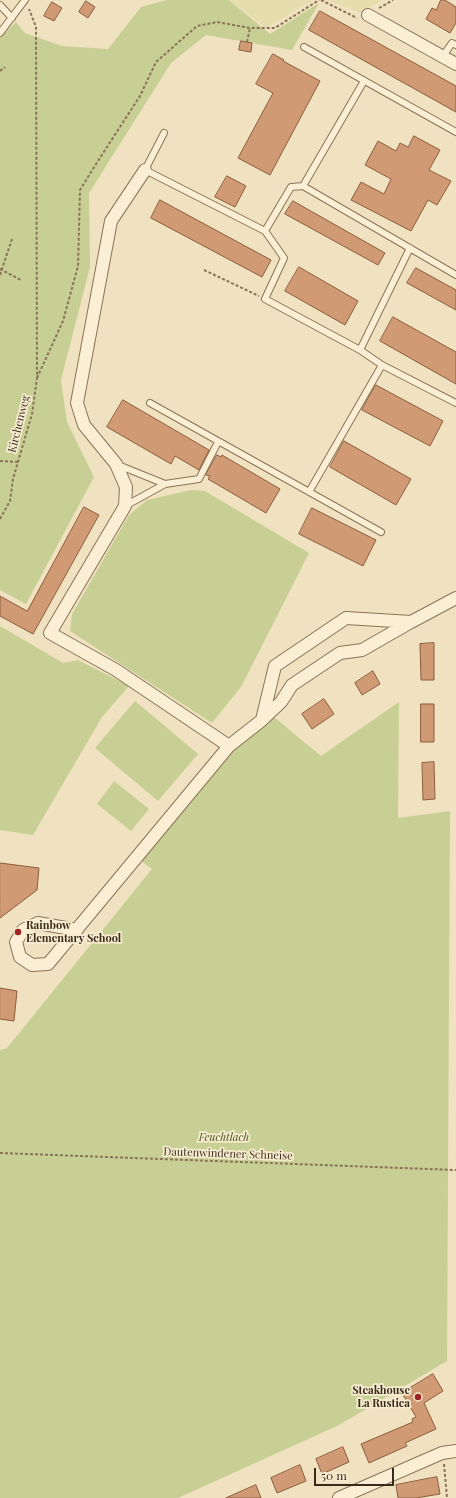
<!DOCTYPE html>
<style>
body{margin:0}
#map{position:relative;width:456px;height:1498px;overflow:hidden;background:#f0e2c0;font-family:"Playfair Display",serif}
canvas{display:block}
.scale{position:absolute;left:314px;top:1468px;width:80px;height:18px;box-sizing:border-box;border:2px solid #392b1c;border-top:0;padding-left:5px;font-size:12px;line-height:14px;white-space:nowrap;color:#392b1c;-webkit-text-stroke:3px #f7ecd0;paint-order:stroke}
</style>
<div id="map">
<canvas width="456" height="1498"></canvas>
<div class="scale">50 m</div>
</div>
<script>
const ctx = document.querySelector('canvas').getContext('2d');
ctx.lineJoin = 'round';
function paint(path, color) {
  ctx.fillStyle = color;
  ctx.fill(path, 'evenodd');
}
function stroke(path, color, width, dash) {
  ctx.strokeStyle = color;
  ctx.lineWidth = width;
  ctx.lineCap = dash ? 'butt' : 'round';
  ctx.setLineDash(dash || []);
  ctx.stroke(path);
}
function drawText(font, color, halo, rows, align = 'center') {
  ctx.font = font + ' "Playfair Display",serif';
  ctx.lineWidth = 3.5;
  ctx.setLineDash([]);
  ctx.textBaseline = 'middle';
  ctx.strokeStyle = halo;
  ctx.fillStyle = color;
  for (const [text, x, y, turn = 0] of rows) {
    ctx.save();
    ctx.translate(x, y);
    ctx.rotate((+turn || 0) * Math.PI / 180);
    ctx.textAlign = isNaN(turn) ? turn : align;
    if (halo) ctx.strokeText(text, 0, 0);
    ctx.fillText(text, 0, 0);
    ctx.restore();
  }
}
paint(new Path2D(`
 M 230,0 L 313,0 L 266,28 Z
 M 328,0 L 383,0 L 360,13 Z`), '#e6ddad');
paint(new Path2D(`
 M 167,0 L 229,0 L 270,34 L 319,3 L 292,50 L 206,35 L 171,63 L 89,193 L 90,267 L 61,380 L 67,422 L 94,477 L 26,604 L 0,590 L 0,38 L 16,22 L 25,33 L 62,46 L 108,49 L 141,7 Z
 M 191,490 L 205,491 L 309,553 L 241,687 L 212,723 L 70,631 L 72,614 L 129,515 L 147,500 Z
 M 0,626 L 63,663 L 78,660 L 129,686 L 102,717 L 33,835 L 0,830 Z
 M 135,701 L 198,754 L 158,801 L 95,748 Z
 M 399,702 L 398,818 L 450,811 L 447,1361 L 339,1425 L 178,1498 L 0,1498 L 0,1050 L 7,1048 L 152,869 L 140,860 L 229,754 L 274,717 L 321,756 Z
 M 114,781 L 149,809 L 131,831 L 97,804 Z`), '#c7cf94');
const building = new Path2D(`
 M 441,0 L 445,0 L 456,7 L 456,23 L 450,33 L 426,19 L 432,8 L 436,10 Z
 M 86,1 L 95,7 L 88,18 L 79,12 Z
 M 52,2 L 62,8 L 54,21 L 44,16 Z
 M 320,11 L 456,86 L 456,112 L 309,30 Z
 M 241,41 L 252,43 L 251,52 L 239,50 Z
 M 273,54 L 284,60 L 283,61 L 320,81 L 270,175 L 238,158 L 273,93 L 256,84 Z
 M 414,136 L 440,150 L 429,170 L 451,181 L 437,205 L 428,200 L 411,231 L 351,200 L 361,182 L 384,194 L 391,179 L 365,165 L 378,141 L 396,151 L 400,143 L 408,147 Z
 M 227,176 L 246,186 L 235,207 L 215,197 Z
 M 160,200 L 271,260 L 262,277 L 151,218 Z
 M 293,201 L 385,253 L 378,265 L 285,214 Z
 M 299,267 L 358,301 L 345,325 L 285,291 Z
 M 416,268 L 456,290 L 456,310 L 407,283 Z
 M 393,317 L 456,352 L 456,384 L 380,341 Z
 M 376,385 L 443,421 L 430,446 L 362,410 Z
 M 123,400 L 209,450 L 199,470 L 175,456 L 171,464 L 107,427 Z
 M 344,441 L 411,479 L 396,505 L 330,467 Z
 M 217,455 L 221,457 L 222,455 L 280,489 L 266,513 L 208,479 L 210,476 L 206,475 Z
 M 84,507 L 99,515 L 33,634 L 0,616 L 0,596 L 27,611 Z
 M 312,508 L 376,540 L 363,566 L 299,534 Z
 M 434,643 L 434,680 L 421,680 L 420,644 Z
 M 373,671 L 380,684 L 362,695 L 355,683 Z
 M 324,699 L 334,714 L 312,729 L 302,714 Z
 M 421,704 L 434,704 L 434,742 L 421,742 Z
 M 434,762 L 435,799 L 423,800 L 422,763 Z
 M 0,863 L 39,868 L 37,890 L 0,918 Z
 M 0,988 L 17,991 L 14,1021 L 0,1019 Z
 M 433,1374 L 443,1391 L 424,1403 L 436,1429 L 405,1443 L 407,1446 L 369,1463 L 361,1444 L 413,1422 L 412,1419 L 416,1417 L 402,1393 Z
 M 343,1447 L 349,1462 L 322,1474 L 316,1459 Z
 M 300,1465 L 306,1481 L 277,1493 L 271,1478 Z
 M 437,1477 L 440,1494 L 416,1498 L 398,1498 L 396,1485 Z
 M 256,1485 L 261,1498 L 226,1498 Z`);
paint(building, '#d09b74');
stroke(building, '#8b5c3c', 1);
const lane = new Path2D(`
 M 0,5 L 12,18
 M 0,33 L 25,0
 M 304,47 L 456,132
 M 443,56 L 452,43 L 456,45
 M 364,81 L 303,186 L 291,187 L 265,231 L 284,258 L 265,299 L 360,350 L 382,365 L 456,403
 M 164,133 L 145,170 L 265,231
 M 303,186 L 456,275
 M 360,350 L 410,248
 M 150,403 L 381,532
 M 118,465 L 165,484
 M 309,492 L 382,365
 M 125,506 L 165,484 L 199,479 L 218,442`);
const street = new Path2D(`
 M 368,15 L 456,64
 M 145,170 L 111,221 L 77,403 L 84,425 L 116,464 L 126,487 L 125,506 L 50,633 L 116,670 L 229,746 L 262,720 L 281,702 L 292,685 L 340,653 L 362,650 L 411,622 L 456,598
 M 262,720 L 275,666 L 346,618 L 411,622
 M 77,930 L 38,923 L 23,930 L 16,942 L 20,957 L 32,965 L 48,964 L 229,746
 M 339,1498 L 442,1453 L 456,1451`);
stroke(lane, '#8a7357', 8);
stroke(street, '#8a7357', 14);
stroke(new Path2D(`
 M 321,0 L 357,18
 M 379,8 L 393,0
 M 247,42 L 250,28
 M 0,71 L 5,67
 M 0,269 L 21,280
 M 204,270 L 259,296
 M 0,275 L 12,239
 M 37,378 L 63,321 L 78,266 L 80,190 L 96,164 L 140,96 L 156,62 L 197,26 L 217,22 L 250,28 L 275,28 L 319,0
 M 0,461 L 18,462
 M 0,519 L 10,501 L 13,479 L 32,414 L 37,378 L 36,27 L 29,9
 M 0,1153 L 456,1170
 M 444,1464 L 447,1498`), '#8a7357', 2, [3, 2]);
stroke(lane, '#faefd4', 6);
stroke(street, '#faefd4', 12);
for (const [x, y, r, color] of [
 [18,932,4,"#9c2424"],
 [418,1397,4,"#9c2424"]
]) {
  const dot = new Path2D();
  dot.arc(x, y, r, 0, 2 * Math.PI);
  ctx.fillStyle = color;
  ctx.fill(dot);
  stroke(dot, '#f7ecd0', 1.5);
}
drawText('11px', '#392b1c', '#f7ecd0', [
 ["Kirchenweg",19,424,-76],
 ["Dautenwindener Schneise",228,1154,2]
]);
drawText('bold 11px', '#392b1c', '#f7ecd0', [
 ["Rainbow",26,926],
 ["Elementary School",26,939],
 ["Steakhouse",410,1391,"right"],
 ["La Rustica",410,1404,"right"]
], 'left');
drawText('italic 11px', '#495722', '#f7ecd0', [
 ["Feuchtlach",224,1138]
]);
</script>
